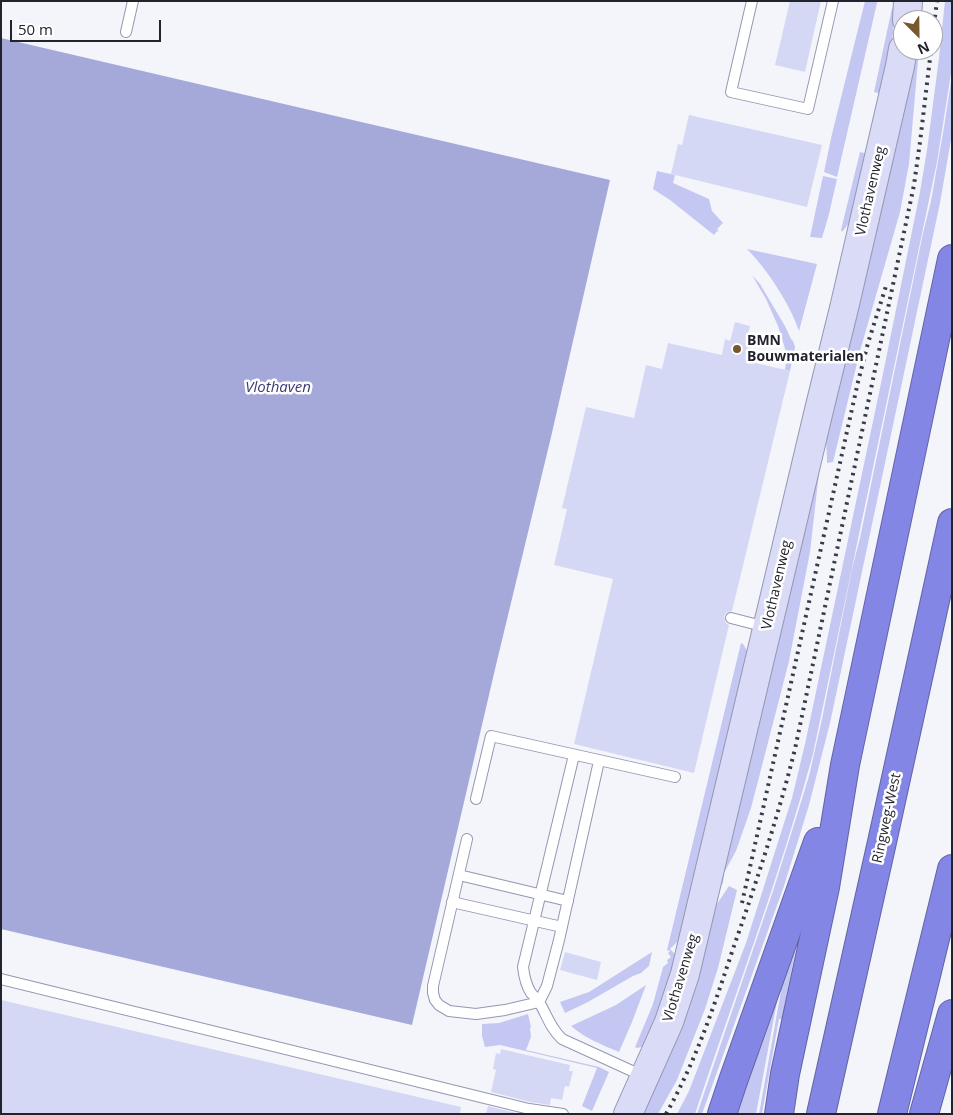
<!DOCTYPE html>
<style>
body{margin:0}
#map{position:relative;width:953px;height:1115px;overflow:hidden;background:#f4f5fb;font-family:"Open Sans",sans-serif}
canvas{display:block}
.frame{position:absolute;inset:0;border:2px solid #23232e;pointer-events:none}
.north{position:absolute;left:893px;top:10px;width:50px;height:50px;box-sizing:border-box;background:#fff;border:1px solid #a7a7ab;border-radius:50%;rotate:157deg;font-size:14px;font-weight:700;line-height:20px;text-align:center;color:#23232e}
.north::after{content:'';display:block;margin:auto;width:18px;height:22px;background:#77572d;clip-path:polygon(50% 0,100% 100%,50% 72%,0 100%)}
.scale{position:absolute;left:10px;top:20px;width:151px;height:22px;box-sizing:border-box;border:2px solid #23232e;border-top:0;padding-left:6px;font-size:15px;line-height:18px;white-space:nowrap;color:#23232e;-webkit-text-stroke:4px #fff;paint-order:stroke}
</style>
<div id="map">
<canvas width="953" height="1115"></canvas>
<div class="frame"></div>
<div class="north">N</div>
<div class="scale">50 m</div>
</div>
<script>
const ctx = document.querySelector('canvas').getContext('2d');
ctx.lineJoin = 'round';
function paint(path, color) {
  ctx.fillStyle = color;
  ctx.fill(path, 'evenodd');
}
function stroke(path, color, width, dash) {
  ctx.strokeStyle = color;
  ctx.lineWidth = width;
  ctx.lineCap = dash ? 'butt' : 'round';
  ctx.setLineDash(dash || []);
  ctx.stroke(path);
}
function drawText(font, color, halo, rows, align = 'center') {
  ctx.font = font + ' "Open Sans",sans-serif';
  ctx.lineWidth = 5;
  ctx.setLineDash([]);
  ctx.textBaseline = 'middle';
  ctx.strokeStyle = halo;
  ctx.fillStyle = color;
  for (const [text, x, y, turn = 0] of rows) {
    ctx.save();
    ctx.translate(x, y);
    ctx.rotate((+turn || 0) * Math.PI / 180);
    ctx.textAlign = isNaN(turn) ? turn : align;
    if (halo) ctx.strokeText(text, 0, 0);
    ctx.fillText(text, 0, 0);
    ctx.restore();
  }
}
paint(new Path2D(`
 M 865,1 L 878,1 L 877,3 L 837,177 L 824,172 L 832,134 Z
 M 945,1 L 952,1 L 952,67 L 937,162 L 813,754 C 780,876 735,994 695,1114 L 677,1114 L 689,1091 L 746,943 L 792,798 L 805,744 L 880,388 L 920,192 L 927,150 L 939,58 Z
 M 892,8 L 894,9 C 895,37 888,66 882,94 L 874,92 Z
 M 915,50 L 919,50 L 909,164 L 900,212 L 860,351 L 833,462 L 827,463 L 826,433 Z
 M 952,75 L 952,134 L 940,203 L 830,723 L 809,805 L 784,886 L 702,1114 L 697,1114 L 773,891 L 797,815 L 809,776 L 822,719 L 852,569 L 860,538 L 923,233 L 931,201 L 944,127 Z
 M 860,152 L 868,154 L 850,222 L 842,232 L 841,230 Z
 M 657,171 L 675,175 L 673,183 L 709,199 L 712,211 L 723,223 L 717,229 L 719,232 L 717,231 L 714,235 L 670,200 L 653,189 Z
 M 823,176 L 837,179 L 829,214 L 822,238 L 810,237 Z
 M 747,249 L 817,264 L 799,331 C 790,304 767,269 747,249 Z
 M 752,275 L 760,284 L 785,326 L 791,339 L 793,341 L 795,347 L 790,371 L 785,370 L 787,355 L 778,326 L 766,299 Z
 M 820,456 L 820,464 L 810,552 L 789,661 L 779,700 L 751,808 L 736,851 L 724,873 L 723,883 L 716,892 Z
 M 741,643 L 743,644 L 749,654 L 682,937 L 670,949 L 675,954 L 679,951 L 663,1005 L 645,1046 L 637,1048 L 635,1047 L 653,1004 L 663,967 L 668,963 L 667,960 L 671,957 L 668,953 L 670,951 L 667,950 Z
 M 729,886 L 737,890 L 718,968 L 705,1009 L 677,1080 L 658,1114 L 640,1114 L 711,913 Z
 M 803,912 L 782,1019 L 779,1019 L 762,1114 L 759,1114 L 781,991 L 779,991 L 756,1114 L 729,1114 Z
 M 652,952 L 649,966 L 641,973 L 633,976 L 588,1002 L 565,1013 L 560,1002 L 589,992 Z
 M 646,985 L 632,1022 L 619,1052 C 602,1045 585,1038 571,1026 L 616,1005 Z
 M 528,1014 L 531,1027 L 530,1028 L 531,1037 L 526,1050 L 599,1067 L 609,1072 L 592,1111 L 582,1106 L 597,1068 L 500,1045 L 485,1047 L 482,1036 L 482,1024 L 499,1023 Z`), '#c4c7f1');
paint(new Path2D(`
 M 1,38 L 610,180 L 551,437 L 496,665 L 412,1025 L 1,929 Z`), '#a5a9da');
paint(new Path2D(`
 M 790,1 L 821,1 L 805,72 L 775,65 Z
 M 689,115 L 822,145 L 807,207 L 671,174 L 678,144 L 682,145 Z
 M 735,322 L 750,326 L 746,344 L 751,346 L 747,361 L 790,371 L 732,611 L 726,613 L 724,617 L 726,623 L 729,625 L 694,773 L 574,744 L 613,579 L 554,565 L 567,509 L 562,508 L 586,407 L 634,418 L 646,365 L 662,369 L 668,343 L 722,355 L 725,339 L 730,341 Z
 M 565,952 L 601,962 L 597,980 L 560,970 Z
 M 1,1000 L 461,1107 L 460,1114 L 1,1114 Z
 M 501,1049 L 570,1065 L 569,1071 L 573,1071 L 569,1087 L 565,1086 L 562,1100 L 551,1098 L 550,1105 L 530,1102 L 491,1092 L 496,1070 L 493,1069 L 496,1053 L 500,1054 Z
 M 488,1106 L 520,1114 L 486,1114 Z`), '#d5d8f4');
const service = new Path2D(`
 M 752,1 L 731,92 L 808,109 L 833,1
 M 126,32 L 133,1
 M 731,618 L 766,627
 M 574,755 L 523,967 C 524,976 526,985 531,993 C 534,996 537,999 539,1002 C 547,1015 550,1028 562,1039 L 643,1076
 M 476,799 L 491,736 L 675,777
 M 467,839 L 433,986 L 433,993 L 435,1000 L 439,1005 L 449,1011 L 476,1014 L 505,1010 L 539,1002 L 547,986 L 559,940 L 599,761
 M 459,875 L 568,901
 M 452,902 L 562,927
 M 1,979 L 529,1109 L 563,1114`);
const secondary = new Path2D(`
 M 907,20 L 908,1
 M 628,1114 L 669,1022 L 685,974 L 819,410 L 845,304 L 900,66 L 903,49`);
const motorway = new Path2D(`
 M 722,1114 L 733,1081 L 818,842
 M 779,1114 L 785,1074 L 825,887 L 845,765 L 952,259
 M 821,1114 L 882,842 L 952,523
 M 892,1114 L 952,869
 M 924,1114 L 952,1014`);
stroke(service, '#9497b1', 12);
stroke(secondary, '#9497b1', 30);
stroke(motorway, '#6263a5', 30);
stroke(service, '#fff', 10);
stroke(secondary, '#dadbf7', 28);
stroke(motorway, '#8486e5', 28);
stroke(new Path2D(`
 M 933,32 L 937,1
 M 742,903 L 858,382 L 868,343 L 887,283
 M 666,1114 C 696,1061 714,1006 733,949 C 756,883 778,817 795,749 L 914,185 L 920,142 L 931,50`), '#3a3a44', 4, [2.5, 5]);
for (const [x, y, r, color] of [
 [737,349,5,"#77572d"]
]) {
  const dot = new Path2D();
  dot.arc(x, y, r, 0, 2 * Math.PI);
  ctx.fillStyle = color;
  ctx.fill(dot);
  stroke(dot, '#fff', 2);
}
drawText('14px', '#23232e', '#fff', [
 ["Vlothavenweg",871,191,-77],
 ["Vlothavenweg",777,585,-77],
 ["Ringweg-West",887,818,-78],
 ["Vlothavenweg",681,978,-73]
]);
drawText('bold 14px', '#23232e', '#fff', [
 ["BMN",747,341],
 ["Bouwmaterialen",747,357]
], 'left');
drawText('italic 15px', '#3b3a77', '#fff', [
 ["Vlothaven",278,388]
]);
</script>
